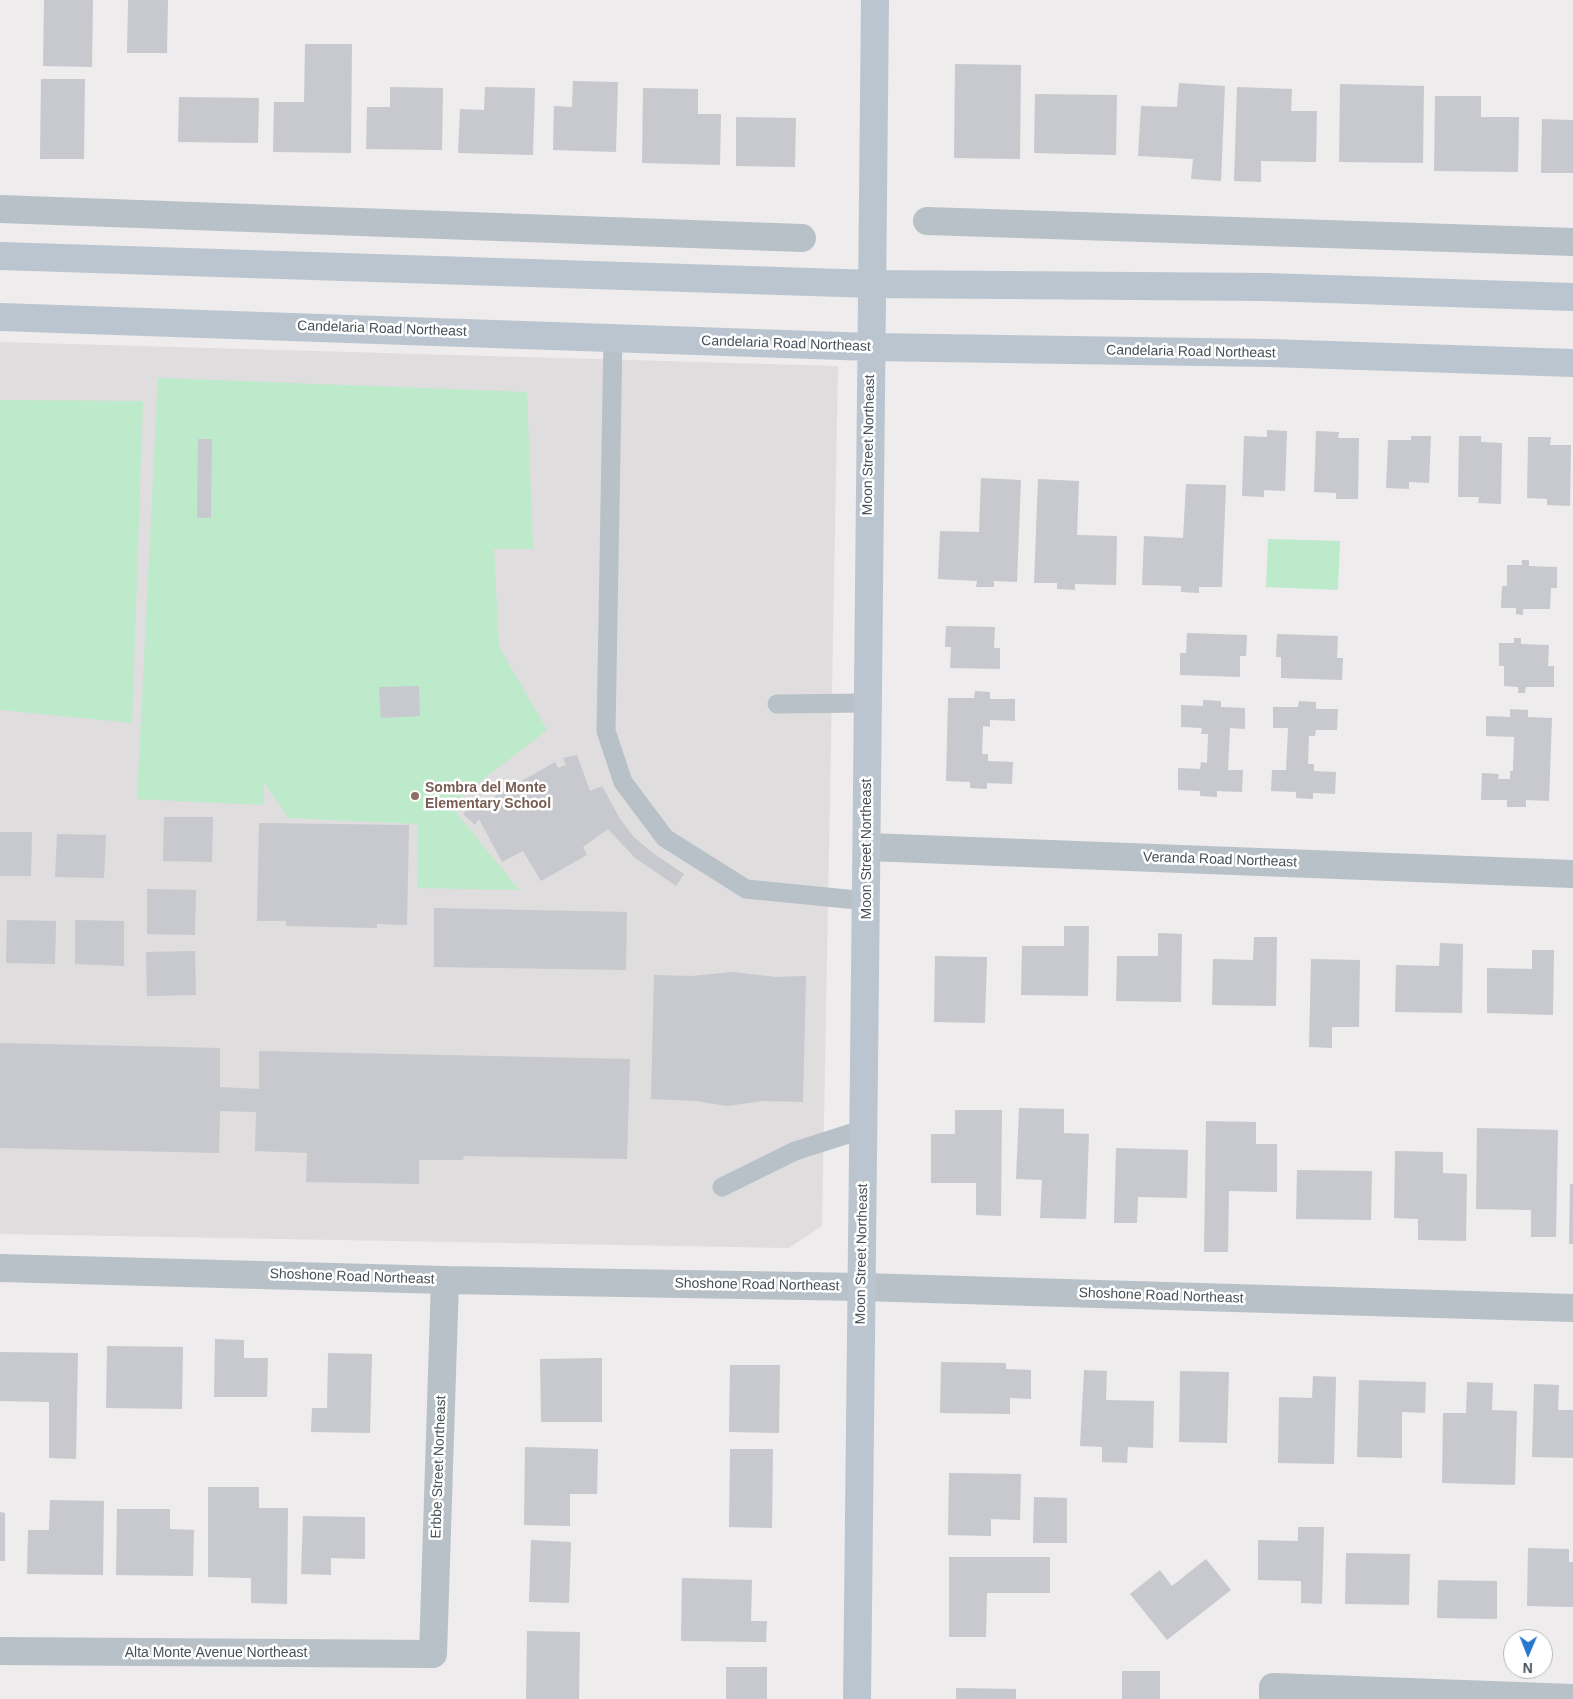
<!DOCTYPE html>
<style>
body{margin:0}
#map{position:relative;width:1573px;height:1699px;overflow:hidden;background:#eeecec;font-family:Helvetica,sans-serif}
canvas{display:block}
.north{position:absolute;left:1503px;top:1629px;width:50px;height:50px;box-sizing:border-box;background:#fff;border:1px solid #b5b9bc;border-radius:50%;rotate:181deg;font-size:14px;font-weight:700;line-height:20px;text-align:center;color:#465057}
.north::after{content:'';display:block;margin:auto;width:18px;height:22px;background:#2779cd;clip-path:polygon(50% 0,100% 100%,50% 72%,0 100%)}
</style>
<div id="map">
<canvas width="1573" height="1699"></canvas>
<div class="north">N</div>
</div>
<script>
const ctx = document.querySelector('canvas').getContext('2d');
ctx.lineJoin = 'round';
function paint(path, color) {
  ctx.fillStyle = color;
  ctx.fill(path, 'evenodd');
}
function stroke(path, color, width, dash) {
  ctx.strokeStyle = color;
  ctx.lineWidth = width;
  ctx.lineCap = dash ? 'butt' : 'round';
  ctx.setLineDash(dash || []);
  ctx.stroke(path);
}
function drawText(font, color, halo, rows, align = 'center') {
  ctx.font = font + ' Helvetica,sans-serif';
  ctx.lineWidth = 5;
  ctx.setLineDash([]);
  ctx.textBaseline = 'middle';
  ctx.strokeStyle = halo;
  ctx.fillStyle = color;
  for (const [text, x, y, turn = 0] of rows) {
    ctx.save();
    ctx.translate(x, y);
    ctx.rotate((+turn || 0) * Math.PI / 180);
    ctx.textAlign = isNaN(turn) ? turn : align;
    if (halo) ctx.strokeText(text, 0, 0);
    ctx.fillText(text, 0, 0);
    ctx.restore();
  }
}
paint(new Path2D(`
 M 0,342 L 838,366 L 822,1226 L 789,1248 L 0,1234 Z`), '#dfdddd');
paint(new Path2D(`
 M 158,378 L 527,392 L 533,549 L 494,549 L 499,647 L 547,730 L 450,805 L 519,890 L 417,888 L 418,824 L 289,818 L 264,783 L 263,805 L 137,799 Z
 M 0,400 L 143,401 L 132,723 L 0,710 Z
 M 1268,539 L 1340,541 L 1338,590 L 1266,587 Z`), '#bceacb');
paint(new Path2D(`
 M 44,0 L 93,0 L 92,67 L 43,66 Z
 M 128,0 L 168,0 L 167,53 L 127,53 Z
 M 305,44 L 352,44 L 351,153 L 273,152 L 274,102 L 304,102 Z
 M 955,64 L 1021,65 L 1020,159 L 954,158 Z
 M 41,79 L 85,79 L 84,159 L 40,159 Z
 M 573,81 L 618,82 L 616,152 L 553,150 L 554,106 L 572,107 Z
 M 1179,83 L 1225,86 L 1221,181 L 1191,179 L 1193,159 L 1138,156 L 1141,106 L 1177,107 Z
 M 1340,84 L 1424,86 L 1423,163 L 1339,162 Z
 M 390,87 L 443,88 L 442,150 L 366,149 L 367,107 L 390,107 Z
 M 485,87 L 535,88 L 533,155 L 458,153 L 460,109 L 484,110 Z
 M 1237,87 L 1292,89 L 1291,111 L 1317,111 L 1316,162 L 1261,161 L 1261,182 L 1234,181 Z
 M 643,88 L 698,89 L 698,114 L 721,114 L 720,165 L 642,163 Z
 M 1035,94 L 1117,95 L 1116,155 L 1034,153 Z
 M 1435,96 L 1481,96 L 1481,117 L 1519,117 L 1518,172 L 1434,171 Z
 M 179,97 L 259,98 L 258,143 L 178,142 Z
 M 736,117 L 796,118 L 795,167 L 736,166 Z
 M 1542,119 L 1573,120 L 1573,173 L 1541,173 Z
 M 1267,430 L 1287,431 L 1285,491 L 1264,490 L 1264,497 L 1242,496 L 1244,436 L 1267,437 Z
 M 1316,431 L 1339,432 L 1338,438 L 1359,438 L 1358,499 L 1336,499 L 1336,493 L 1314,492 Z
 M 1411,436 L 1431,436 L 1429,483 L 1409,482 L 1409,489 L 1386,488 L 1388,440 L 1411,440 Z
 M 1459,436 L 1481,436 L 1481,442 L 1502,443 L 1501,504 L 1478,503 L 1479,497 L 1458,497 Z
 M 1528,437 L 1551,437 L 1550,445 L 1571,445 L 1570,506 L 1547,505 L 1547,499 L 1527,498 Z
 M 198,439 L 212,439 L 211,518 L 197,518 Z
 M 981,478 L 1021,480 L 1017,582 L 994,581 L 994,587 L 976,587 L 977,581 L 938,579 L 940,531 L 979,532 Z
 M 1038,479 L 1079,481 L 1077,535 L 1117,536 L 1116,585 L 1075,584 L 1075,590 L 1057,589 L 1057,583 L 1034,583 Z
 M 1186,484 L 1226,485 L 1222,587 L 1199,587 L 1199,593 L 1181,592 L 1181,586 L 1142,585 L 1144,536 L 1183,538 Z
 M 1522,560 L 1529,560 L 1529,566 L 1557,567 L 1557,588 L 1551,588 L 1550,609 L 1523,609 L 1523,615 L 1516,614 L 1516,608 L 1501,608 L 1502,586 L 1507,586 L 1507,565 L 1522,565 Z
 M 946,626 L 995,627 L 994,648 L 1000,648 L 1000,669 L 950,668 L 951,647 L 945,647 Z
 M 1187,633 L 1247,635 L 1246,656 L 1240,656 L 1240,677 L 1180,675 L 1180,653 L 1186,653 Z
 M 1277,634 L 1338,636 L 1337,658 L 1343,658 L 1342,680 L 1281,678 L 1281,657 L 1276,657 Z
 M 1514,638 L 1521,638 L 1521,644 L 1549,645 L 1548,666 L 1554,666 L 1554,687 L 1526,687 L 1525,693 L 1518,693 L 1518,687 L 1504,686 L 1504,666 L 1499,666 L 1499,643 L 1514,643 Z
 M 419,686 L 420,716 L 381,718 L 379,687 Z
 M 975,691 L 990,692 L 990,699 L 1015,699 L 1015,721 L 990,720 L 990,727 L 983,726 L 982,754 L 988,754 L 988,761 L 1013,762 L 1012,784 L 987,783 L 987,789 L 970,788 L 970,782 L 946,781 L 948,698 L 974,698 Z
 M 1203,700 L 1221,701 L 1221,707 L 1245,708 L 1245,729 L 1230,728 L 1228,770 L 1243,770 L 1242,792 L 1217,791 L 1217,797 L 1200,796 L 1200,791 L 1178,790 L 1178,768 L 1200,769 L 1201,762 L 1207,763 L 1208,734 L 1201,734 L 1202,728 L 1181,727 L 1181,705 L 1203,706 Z
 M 1299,701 L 1316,702 L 1316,709 L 1338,709 L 1337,730 L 1316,730 L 1315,736 L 1309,736 L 1308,764 L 1314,764 L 1314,771 L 1336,772 L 1335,794 L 1313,793 L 1313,799 L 1296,798 L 1296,792 L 1271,791 L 1272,770 L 1286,770 L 1288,728 L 1273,728 L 1273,707 L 1298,707 Z
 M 1510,709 L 1528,710 L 1528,717 L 1552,718 L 1549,801 L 1526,800 L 1526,807 L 1507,807 L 1507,800 L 1481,800 L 1482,773 L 1499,774 L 1498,779 L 1510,779 L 1510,771 L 1513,771 L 1514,737 L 1486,736 L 1486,716 L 1510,717 Z
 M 577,755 L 590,791 L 602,786 L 620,819 L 634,837 L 653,853 L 684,874 L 676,886 L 635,858 L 608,829 L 583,847 L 587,855 L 541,881 L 523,851 L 502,862 L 479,819 L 475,825 L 463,814 L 475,802 L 478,806 L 555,762 L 558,768 L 566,765 L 563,758 Z
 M 164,817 L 213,817 L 212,862 L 163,861 Z
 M 259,823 L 409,825 L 407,925 L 377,924 L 377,928 L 286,926 L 286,921 L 257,921 Z
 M 0,832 L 32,832 L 31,876 L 0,876 Z
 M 57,834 L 106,835 L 104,878 L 55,877 Z
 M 147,889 L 196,890 L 195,935 L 147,934 Z
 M 434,908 L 627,912 L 626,970 L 434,967 Z
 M 7,920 L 56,921 L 55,964 L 6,963 Z
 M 75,920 L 124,921 L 124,966 L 75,964 Z
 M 1064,926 L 1089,926 L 1088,996 L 1021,995 L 1022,946 L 1064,946 Z
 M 1158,933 L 1182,934 L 1181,1002 L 1116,1001 L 1117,956 L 1158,956 Z
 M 1254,937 L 1277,937 L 1276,1006 L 1212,1005 L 1213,959 L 1253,960 Z
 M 1440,943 L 1463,944 L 1462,1013 L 1395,1012 L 1396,965 L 1439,966 Z
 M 1532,950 L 1554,950 L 1553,1015 L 1487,1013 L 1487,968 L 1532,969 Z
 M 195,951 L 196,995 L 147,996 L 146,952 Z
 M 935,956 L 987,957 L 985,1023 L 934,1022 Z
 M 1311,959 L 1360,960 L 1359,1027 L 1332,1027 L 1332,1048 L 1309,1047 Z
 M 732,972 L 776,977 L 806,976 L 803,1102 L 763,1101 L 727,1106 L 696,1101 L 651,1099 L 654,975 L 691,976 Z
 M 0,1043 L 220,1048 L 220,1087 L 259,1089 L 259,1051 L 630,1059 L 627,1159 L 464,1156 L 463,1160 L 419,1160 L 419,1184 L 306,1182 L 307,1153 L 255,1151 L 256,1112 L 220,1111 L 219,1153 L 0,1148 Z
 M 1019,1108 L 1064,1109 L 1064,1133 L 1089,1134 L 1086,1219 L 1040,1218 L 1042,1180 L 1016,1179 Z
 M 955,1110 L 1002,1110 L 1001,1216 L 976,1215 L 976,1183 L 931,1183 L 931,1134 L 955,1134 Z
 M 1206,1121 L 1256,1122 L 1256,1144 L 1277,1144 L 1277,1192 L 1229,1191 L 1228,1252 L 1204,1252 Z
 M 1477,1128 L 1558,1130 L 1556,1237 L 1531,1237 L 1531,1210 L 1476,1209 Z
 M 1116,1148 L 1188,1150 L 1187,1198 L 1138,1197 L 1137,1223 L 1114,1223 Z
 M 1395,1151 L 1443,1152 L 1443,1173 L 1467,1174 L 1466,1241 L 1418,1240 L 1418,1219 L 1394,1218 Z
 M 1297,1170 L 1372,1171 L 1371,1220 L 1296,1219 Z
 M 1570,1184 L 1573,1184 L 1573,1244 L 1569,1244 Z
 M 215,1339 L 244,1340 L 244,1358 L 268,1358 L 267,1397 L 214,1397 Z
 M 107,1346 L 183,1347 L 182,1409 L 106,1408 Z
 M 0,1352 L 78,1353 L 76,1459 L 49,1458 L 49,1402 L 0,1401 Z
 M 328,1353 L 372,1354 L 370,1433 L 311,1432 L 312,1408 L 327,1408 Z
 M 602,1358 L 602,1422 L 541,1422 L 540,1359 Z
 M 941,1362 L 1006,1363 L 1006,1369 L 1031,1370 L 1031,1399 L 1010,1398 L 1010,1414 L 940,1413 Z
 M 730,1365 L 780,1365 L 779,1433 L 729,1432 Z
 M 1084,1370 L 1107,1371 L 1106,1400 L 1154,1401 L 1153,1448 L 1128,1447 L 1127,1463 L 1102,1462 L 1102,1447 L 1080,1446 Z
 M 1180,1371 L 1229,1372 L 1227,1443 L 1179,1442 Z
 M 1313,1376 L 1336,1377 L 1334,1464 L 1278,1463 L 1279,1397 L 1312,1398 Z
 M 1359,1380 L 1426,1382 L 1425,1413 L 1402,1412 L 1402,1458 L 1357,1457 Z
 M 1467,1382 L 1493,1383 L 1492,1410 L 1517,1411 L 1515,1485 L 1442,1483 L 1443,1413 L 1466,1413 Z
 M 1534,1384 L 1559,1385 L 1558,1410 L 1573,1410 L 1573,1458 L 1532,1457 Z
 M 525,1447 L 598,1449 L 597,1494 L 570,1494 L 570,1526 L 524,1525 Z
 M 730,1449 L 773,1449 L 772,1528 L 729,1527 Z
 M 949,1473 L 1021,1474 L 1020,1520 L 991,1519 L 991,1536 L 948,1535 Z
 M 208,1487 L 259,1487 L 259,1508 L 288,1508 L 287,1604 L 251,1603 L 251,1578 L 208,1577 Z
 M 1034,1497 L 1067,1498 L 1067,1543 L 1033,1543 Z
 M 50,1500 L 104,1501 L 103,1575 L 27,1574 L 28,1530 L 49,1530 Z
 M 117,1509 L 170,1509 L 170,1529 L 194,1530 L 193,1576 L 116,1575 Z
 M 0,1512 L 5,1513 L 5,1561 L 0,1561 Z
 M 303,1516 L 365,1517 L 365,1559 L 331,1558 L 331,1575 L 301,1574 Z
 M 1298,1527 L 1324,1527 L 1322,1604 L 1301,1603 L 1301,1581 L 1258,1580 L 1258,1540 L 1298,1541 Z
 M 531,1540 L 571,1542 L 569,1603 L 529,1602 Z
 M 1528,1548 L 1569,1549 L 1569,1562 L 1573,1562 L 1573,1607 L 1527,1606 Z
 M 1346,1553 L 1410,1554 L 1409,1605 L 1345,1604 Z
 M 949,1557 L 1050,1557 L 1050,1593 L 987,1593 L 986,1637 L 949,1637 Z
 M 1206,1559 L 1231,1590 L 1167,1640 L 1130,1594 L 1160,1570 L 1172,1586 Z
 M 682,1578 L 752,1580 L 751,1621 L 767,1621 L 766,1642 L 681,1641 Z
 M 1438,1580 L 1497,1581 L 1497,1619 L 1437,1618 Z
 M 527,1631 L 580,1632 L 579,1699 L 526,1699 Z
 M 726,1667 L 767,1667 L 767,1699 L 726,1699 Z
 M 1122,1671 L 1160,1671 L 1160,1699 L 1122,1699 Z
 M 956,1688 L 1016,1689 L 1016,1699 L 956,1699 Z`), '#c7c9ce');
stroke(new Path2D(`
 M 613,337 L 606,731 L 623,782 L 665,838 L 746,889 L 867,901
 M 777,704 L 867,703
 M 722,1187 L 795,1151 L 864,1129`), '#b8c1c7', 19);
stroke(new Path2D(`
 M 0,209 L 802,238
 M 927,221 L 1573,242
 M 868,847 L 1573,874
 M 0,1268 L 445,1280 L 862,1287 L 1573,1308
 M 0,1651 L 433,1654 L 445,1280
 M 1273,1699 L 1273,1687 L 1573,1698`), '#b8c1c7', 28);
stroke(new Path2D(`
 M 0,256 L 873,284 L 1266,287 L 1573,297
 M 0,317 L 871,347 L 1270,353 L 1573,363
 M 857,1699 C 863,1133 870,566 875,0`), '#bbc5cf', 28);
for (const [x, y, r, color] of [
 [415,796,5,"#8d6e63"]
]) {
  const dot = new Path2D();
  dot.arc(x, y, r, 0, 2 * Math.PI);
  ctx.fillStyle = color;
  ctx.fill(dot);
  stroke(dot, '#fff', 2);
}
drawText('14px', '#465057', '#fff', [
 ["Candelaria Road Northeast",382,329,2],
 ["Candelaria Road Northeast",786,344,2],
 ["Candelaria Road Northeast",1191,352,1],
 ["Moon Street Northeast",869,445,-89],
 ["Moon Street Northeast",867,849,-90],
 ["Veranda Road Northeast",1220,860,2],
 ["Moon Street Northeast",862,1254,-89],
 ["Shoshone Road Northeast",352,1277,2],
 ["Shoshone Road Northeast",757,1285,1],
 ["Shoshone Road Northeast",1161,1296,2],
 ["Erbbe Street Northeast",439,1467,-88],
 ["Alta Monte Avenue Northeast",216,1653]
]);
drawText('bold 14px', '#785e54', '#fff', [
 ["Sombra del Monte",425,788],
 ["Elementary School",425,804]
], 'left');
</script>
